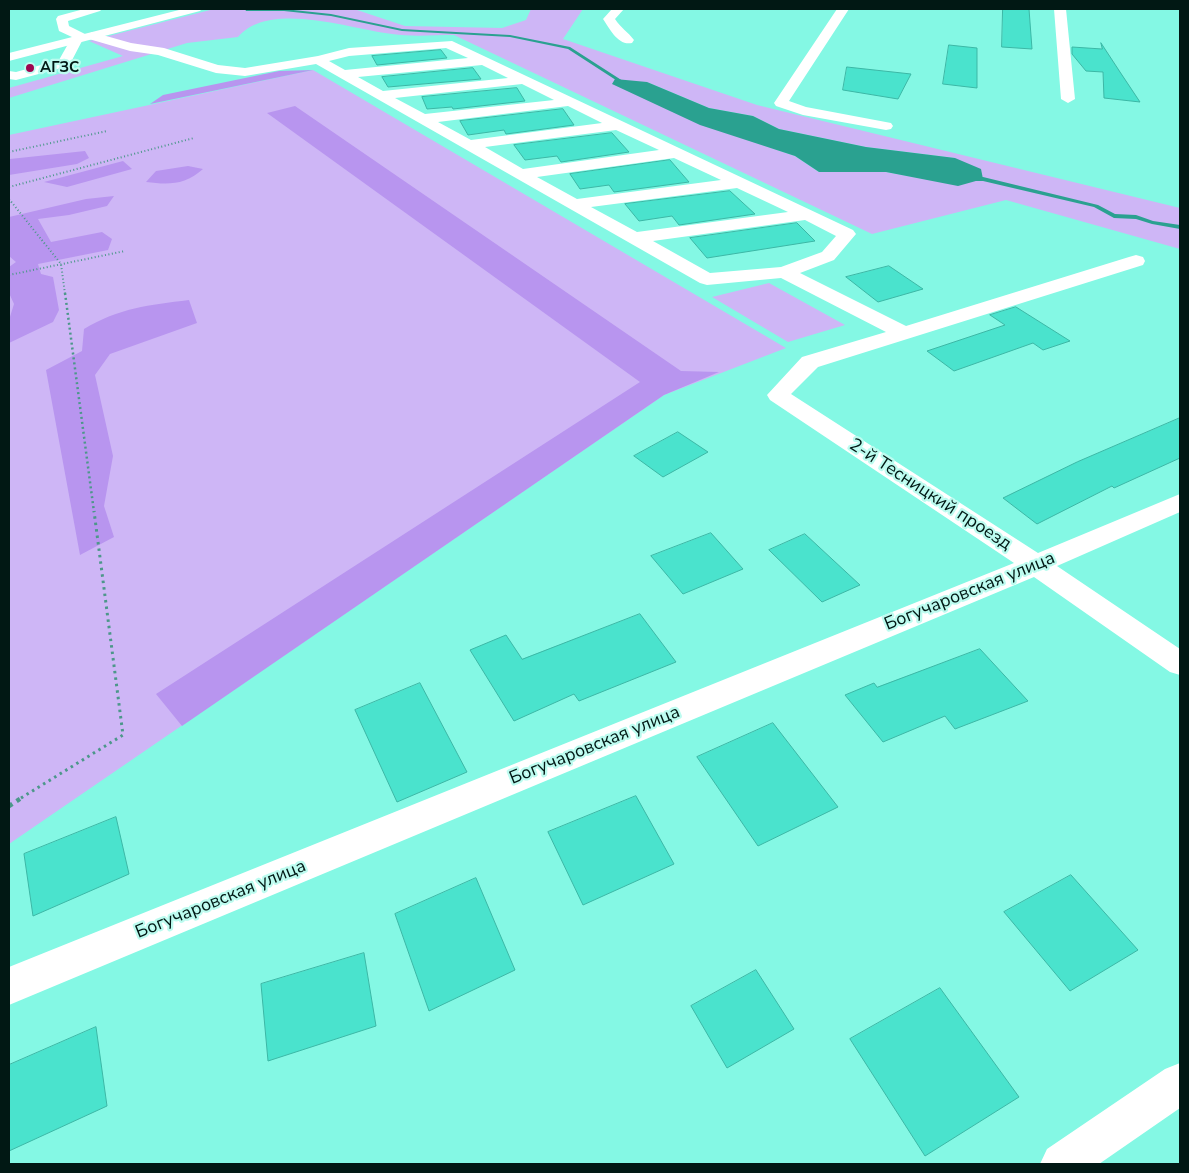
<!DOCTYPE html>
<meta charset="utf-8">
<style>
body{margin:0}
#map{position:relative;width:1189px;height:1173px;overflow:hidden;background:#84f8e4;font-family:"Nunito Sans",sans-serif}
canvas{display:block}
.frame{position:absolute;inset:0;border:10px solid #011814;pointer-events:none}
</style>
<div id="map">
<canvas width="1189" height="1173"></canvas>
<div class="frame"></div>
</div>
<script>
const ctx = document.querySelector('canvas').getContext('2d');
ctx.lineJoin = 'round';
function paint(path, color) {
  ctx.fillStyle = color;
  ctx.fill(path, 'evenodd');
}
function stroke(path, color, width, dash) {
  ctx.strokeStyle = color;
  ctx.lineWidth = width;
  ctx.lineCap = dash ? 'butt' : 'round';
  ctx.setLineDash(dash || []);
  ctx.stroke(path);
}
function drawText(font, color, halo, rows, align = 'center') {
  ctx.font = font + ' "Nunito Sans",sans-serif';
  ctx.lineWidth = 4.5;
  ctx.setLineDash([]);
  ctx.textBaseline = 'middle';
  ctx.strokeStyle = halo;
  ctx.fillStyle = color;
  for (const [text, x, y, turn = 0] of rows) {
    ctx.save();
    ctx.translate(x, y);
    ctx.rotate((+turn || 0) * Math.PI / 180);
    ctx.textAlign = isNaN(turn) ? turn : align;
    if (halo) ctx.strokeText(text, 0, 0);
    ctx.fillText(text, 0, 0);
    ctx.restore();
  }
}
paint(new Path2D(`
 M 214,9 L 354,9 L 405,26 L 502,28 L 526,20 L 531,9 L 583,9 L 563,39 L 757,105 L 1180,208 L 1180,249 L 1006,200 L 872,234 L 454,35 C 434,35 412,37 392,34 C 350,29 269,0 238,37 L 187,43 L 9,98 L 9,88 L 123,56 L 89,41 ZM 647,82 L 709,108 L 753,116 L 779,129 L 866,147 L 955,158 L 958,185 L 886,172 L 819,172 L 795,156 L 748,140 Z
 M 313,70 L 786,348 L 664,395 L 9,844 L 9,135 Z
 M 769,283 L 845,325 L 788,342 L 712,297 Z`), '#ceb6f6');
paint(new Path2D(`
 M 313,70 L 150,104 L 163,95 L 279,71 Z
 M 295,106 L 681,371 L 719,372 L 664,395 L 182,726 L 156,694 L 640,382 L 267,113 Z
 M 85,151 L 89,158 L 77,164 L 9,175 L 10,159 Z
 M 123,161 L 132,169 L 67,187 L 44,182 Z
 M 188,166 L 203,169 C 185,185 169,185 146,182 L 156,171 Z
 M 114,196 L 107,206 L 69,215 L 38,219 L 51,242 L 102,232 L 112,239 L 108,250 L 38,264 L 41,274 L 53,277 L 59,310 L 53,322 L 9,343 L 9,320 L 14,304 L 9,293 L 9,267 L 16,262 L 9,256 L 9,217 L 86,199 Z
 M 189,300 L 197,323 L 110,354 L 95,375 L 113,456 L 104,506 L 114,537 L 80,555 L 46,370 L 82,351 L 84,329 C 119,308 149,305 189,300 Z`), '#b895ef');
paint(new Path2D(`
 M 615,79 L 647,82 L 709,108 L 753,116 L 779,129 L 866,147 L 955,158 L 981,169 L 983,179 L 958,186 L 886,172 L 819,172 L 795,156 L 700,125 L 612,84 Z`), '#2aa190');
paint(new Path2D(`
 M 245,9 L 284,9 L 331,14 L 402,29 L 510,35 L 570,47 L 626,83 L 622,84 L 568,49 L 510,37 L 402,31 L 331,16 L 284,11 L 246,11 Z
 M 983,177 L 1098,205 L 1115,214 L 1136,215 L 1153,221 L 1180,225 L 1180,229 L 1152,224 L 1136,219 L 1114,218 L 1094,207 L 983,181 L 973,181 L 970,179 L 973,177 Z`), '#2aa190');
const building = new Path2D(`
 M 1003,9 L 1029,9 L 1032,49 L 1002,47 Z
 M 1101,43 L 1120,72 L 1140,102 L 1104,98 L 1103,72 L 1086,71 L 1072,54 L 1072,47 L 1102,49 Z
 M 949,45 L 977,48 L 977,88 L 943,84 Z
 M 441,50 L 447,58 L 377,65 L 372,56 Z
 M 847,67 L 911,74 L 898,99 L 843,90 Z
 M 473,68 L 481,79 L 388,87 L 382,77 Z
 M 517,88 L 525,101 L 453,109 L 452,107 L 427,109 L 422,97 Z
 M 563,109 L 574,125 L 506,134 L 504,130 L 468,135 L 460,121 Z
 M 612,133 L 629,152 L 561,162 L 557,156 L 525,160 L 514,145 Z
 M 670,160 L 689,182 L 614,192 L 609,185 L 580,189 L 570,174 Z
 M 730,191 L 755,214 L 679,225 L 672,216 L 639,221 L 625,204 Z
 M 797,223 L 815,241 L 707,258 L 690,238 Z
 M 889,266 L 923,289 L 878,302 L 846,277 Z
 M 1016,307 L 1070,341 L 1043,350 L 1033,343 L 954,371 L 927,351 L 1005,325 L 990,315 Z
 M 1180,418 L 1180,458 L 1114,488 L 1112,486 L 1037,524 L 1003,498 L 1077,462 Z
 M 678,432 L 708,452 L 663,477 L 634,456 Z
 M 711,533 L 743,569 L 683,594 L 651,556 Z
 M 805,534 L 860,585 L 822,602 L 769,550 Z
 M 640,614 L 676,662 L 579,701 L 574,694 L 514,721 L 470,650 L 506,635 L 522,659 Z
 M 980,649 L 1028,701 L 955,729 L 945,716 L 883,742 L 845,695 L 874,683 L 877,687 Z
 M 420,683 L 467,772 L 397,802 L 355,710 Z
 M 773,723 L 838,807 L 758,846 L 697,757 Z
 M 636,796 L 674,864 L 583,905 L 548,832 Z
 M 116,817 L 129,874 L 33,916 L 24,854 Z
 M 1071,875 L 1138,950 L 1070,991 L 1004,912 Z
 M 476,878 L 515,970 L 429,1011 L 395,914 Z
 M 364,953 L 376,1026 L 268,1061 L 261,984 Z
 M 756,970 L 794,1029 L 727,1068 L 691,1006 Z
 M 940,988 L 1019,1097 L 925,1156 L 850,1039 Z
 M 96,1027 L 107,1106 L 9,1151 L 9,1065 Z`);
paint(building, '#4ae3cd');
stroke(building, '#3cb7a5', 1);
stroke(new Path2D(`
 M 9,152 L 107,131
 M 9,187 L 194,138
 M 9,199 L 61,264 L 65,294
 M 9,275 L 125,251`), '#4c978a', 2, [1, 2.5]);
stroke(new Path2D(`
 M 65,293 L 94,512`), '#4c978a', 2.5, [2, 3]);
stroke(new Path2D(`
 M 21,798 L 123,735 L 94,511`), '#4c978a', 3, [2.5, 4]);
stroke(new Path2D(`
 M 9,806 L 23,797`), '#4c978a', 4.5, [4, 5]);
paint(new Path2D(`
 M 84,9 L 102,9 L 100,11 L 68,21 L 69,26 L 87,35 L 92,32 L 131,43 L 164,48 L 218,65 L 245,68 L 318,56 L 349,48 L 452,41 L 853,230 L 856,234 L 834,260 L 800,273 L 906,326 L 1129,257 L 1136,255 L 1143,257 L 1145,261 L 1143,265 L 818,367 L 791,394 L 1038,553 L 1180,494 L 1180,512 L 1057,566 L 1180,649 L 1180,675 L 1170,672 L 1034,577 L 9,1005 L 9,967 L 1014,563 L 770,400 L 767,395 L 802,357 L 886,332 L 781,278 L 707,285 L 700,283 L 316,64 L 245,76 L 216,73 L 158,55 L 130,51 L 89,39 L 82,41 L 69,66 L 16,80 L 9,79 L 9,71 L 16,72 L 59,60 L 72,37 L 59,31 L 56,19 L 58,16 ZM 446,48 L 468,58 L 345,70 L 329,61 L 349,56 ZM 482,65 L 508,78 L 383,91 L 358,77 ZM 522,84 L 554,100 L 425,114 L 395,98 ZM 568,106 L 602,123 L 471,140 L 438,122 ZM 616,130 L 659,150 L 523,169 L 485,147 ZM 674,158 L 721,180 L 577,199 L 537,177 ZM 737,188 L 788,212 L 637,232 L 591,207 ZM 805,220 L 836,236 L 822,252 L 781,267 L 710,273 L 653,241 Z
 M 612,9 L 624,9 L 615,19 C 621,28 628,32 634,40 L 632,43 C 618,46 610,29 603,19 Z
 M 837,9 L 849,9 L 789,101 L 806,107 L 891,123 L 893,126 L 891,129 L 886,130 L 803,115 L 776,106 L 774,103 Z
 M 1054,9 L 1066,9 L 1075,99 L 1068,103 L 1061,99 Z
 M 1180,1063 L 1180,1108 L 1099,1164 L 1040,1164 L 1047,1149 L 1165,1069 Z`), '#fff');
paint(new Path2D(`
 M 183,9 L 202,9 L 200,11 L 9,61 L 9,53 Z`), '#fff');
for (const [x, y, r, color] of [
 [30,68,5,"#9d054f"]
]) {
  const dot = new Path2D();
  dot.arc(x, y, r, 0, 2 * Math.PI);
  ctx.fillStyle = color;
  ctx.fill(dot);
  stroke(dot, '#bdfcf0', 2);
}
drawText('bold 15px', '#011814', '#bdfcf0', [
 ["АГЗС",40,68]
], 'left');
drawText('18px', '#011814', '#bdfcf0', [
 ["2-й Тесницкий проезд",930,495,33],
 ["Богучаровская улица",970,592,-22],
 ["Богучаровская улица",595,746,-22],
 ["Богучаровская улица",221,900,-22]
]);
</script>
